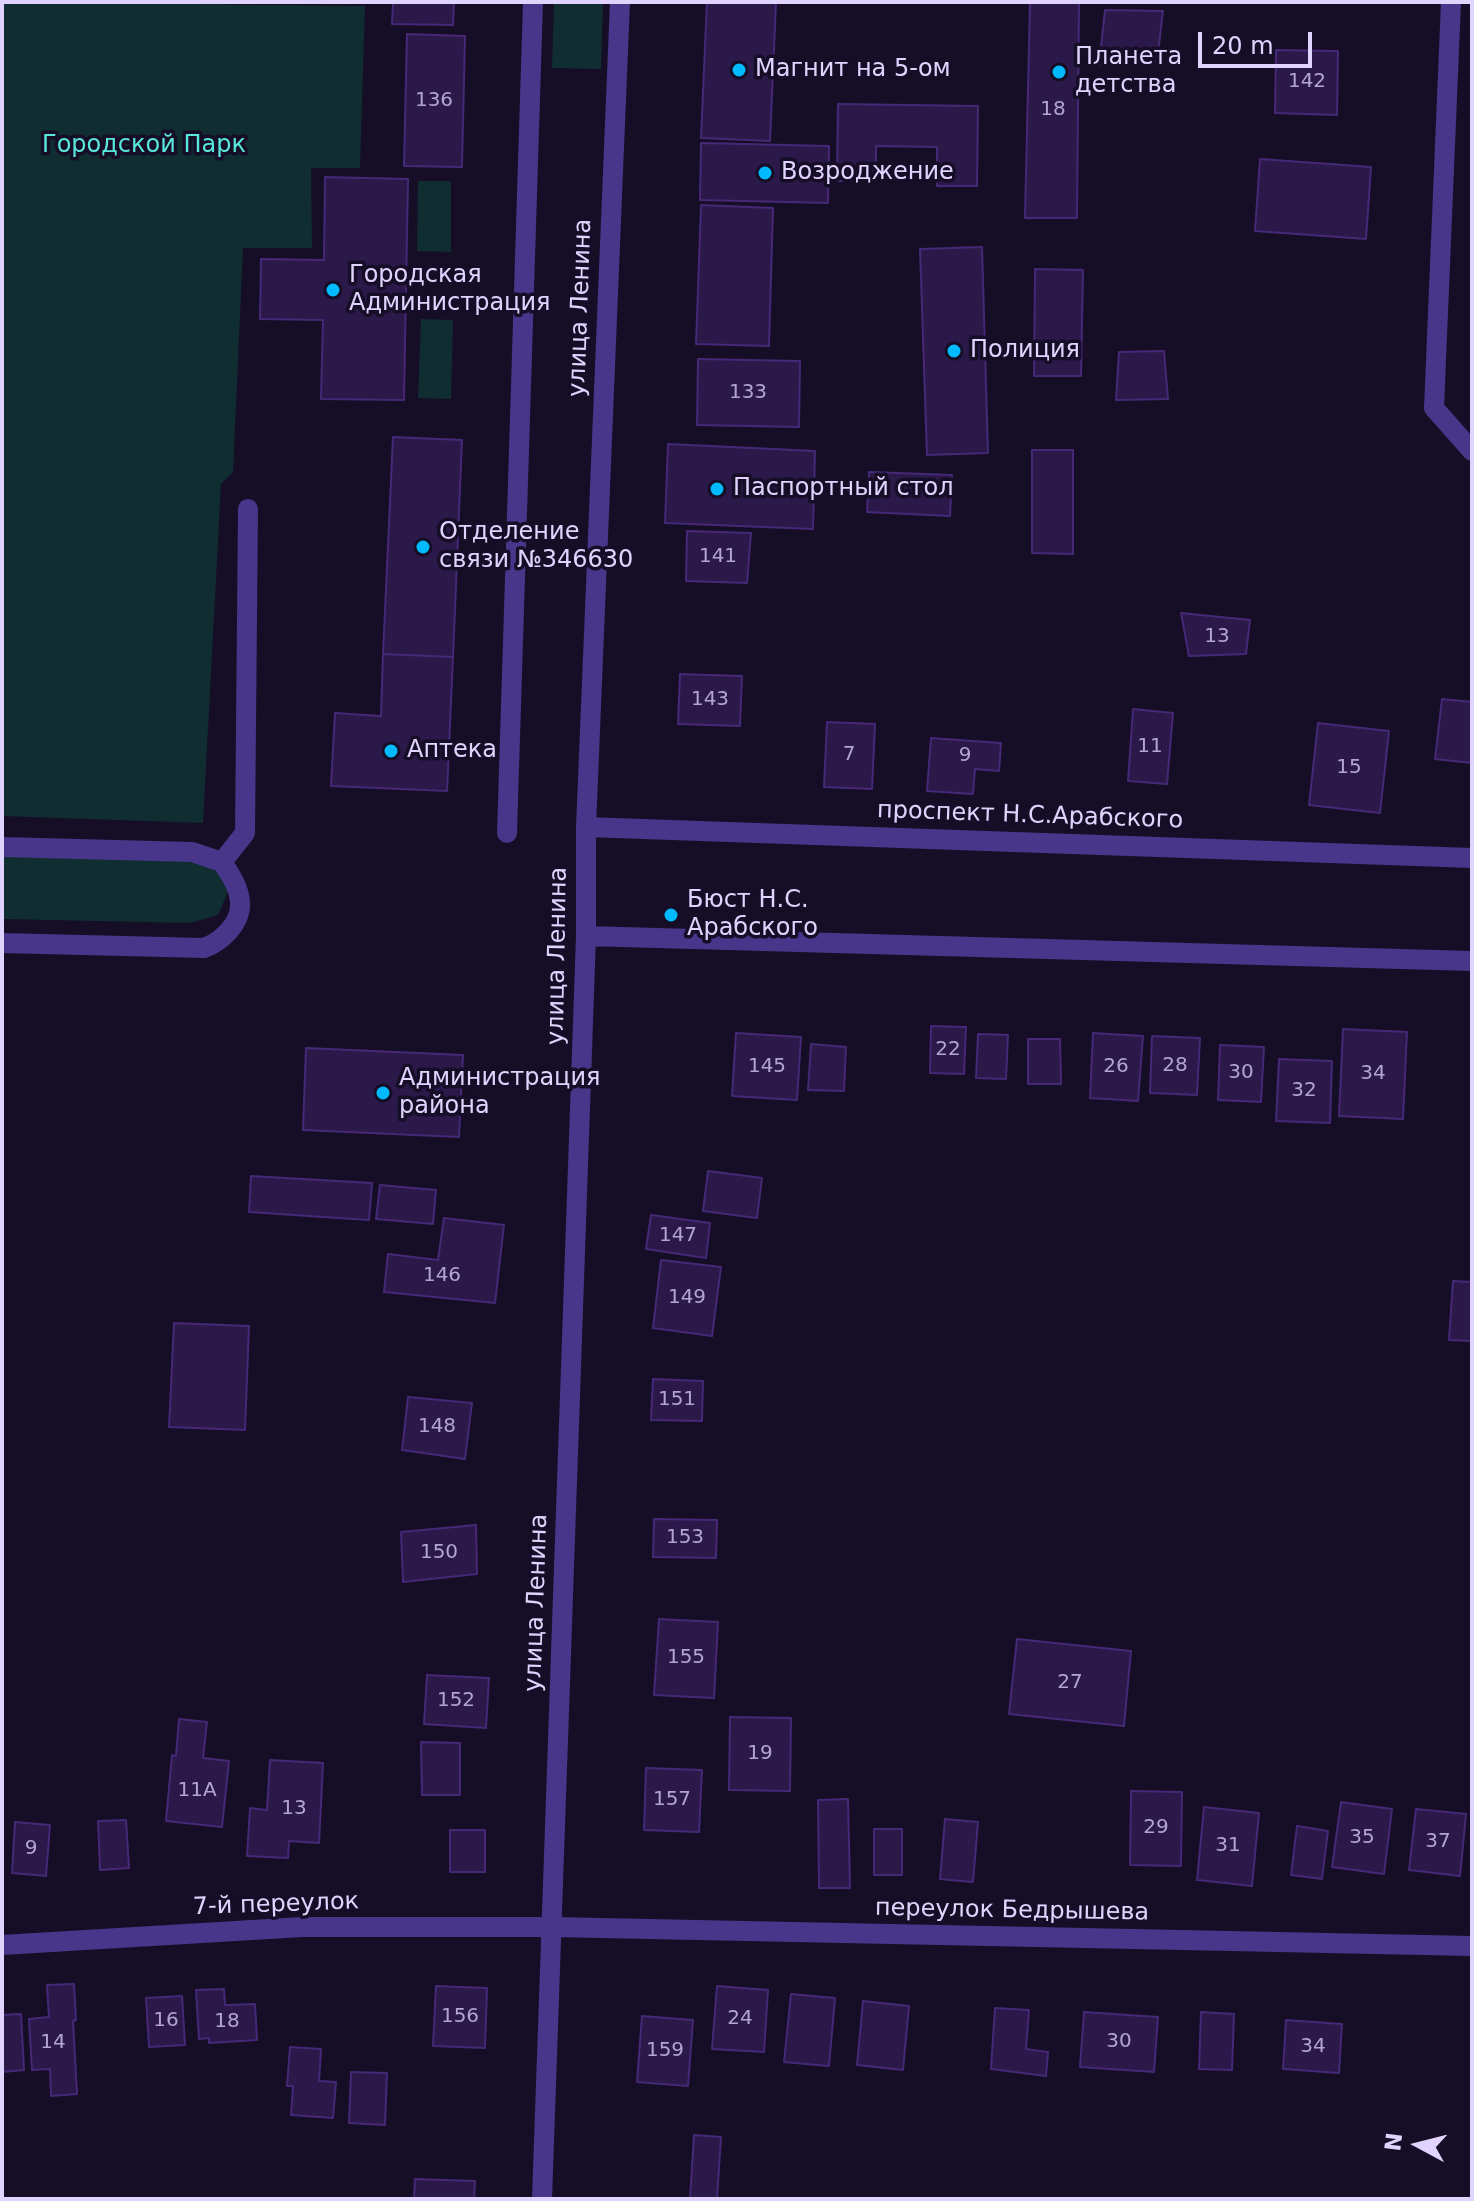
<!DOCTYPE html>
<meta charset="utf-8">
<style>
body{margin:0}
#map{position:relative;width:1474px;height:2201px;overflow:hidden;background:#160e27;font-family:"DejaVu Sans",sans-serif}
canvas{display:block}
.frame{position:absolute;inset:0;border:4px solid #e0d4ff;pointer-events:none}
.north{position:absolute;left:1378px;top:2105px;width:80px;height:80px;-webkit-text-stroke:6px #160e27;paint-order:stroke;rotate:277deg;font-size:22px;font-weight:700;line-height:32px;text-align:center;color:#e0d4ff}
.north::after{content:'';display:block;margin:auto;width:28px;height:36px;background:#e0d4ff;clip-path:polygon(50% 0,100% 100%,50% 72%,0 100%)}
.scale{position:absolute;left:1198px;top:32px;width:114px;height:36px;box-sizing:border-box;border:4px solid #e0d4ff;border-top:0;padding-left:10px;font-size:24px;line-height:28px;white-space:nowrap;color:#e0d4ff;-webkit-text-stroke:6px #160e27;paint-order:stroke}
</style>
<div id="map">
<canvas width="1474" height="2201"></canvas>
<div class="frame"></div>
<div class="north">N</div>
<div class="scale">20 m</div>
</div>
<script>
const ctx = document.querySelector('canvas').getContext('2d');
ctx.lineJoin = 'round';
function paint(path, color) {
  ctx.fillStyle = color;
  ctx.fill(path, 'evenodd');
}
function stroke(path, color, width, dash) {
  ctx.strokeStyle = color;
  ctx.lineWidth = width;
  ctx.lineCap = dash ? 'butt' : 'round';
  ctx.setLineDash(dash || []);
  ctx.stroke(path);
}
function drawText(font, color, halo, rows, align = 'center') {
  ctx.font = font + ' "DejaVu Sans",sans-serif';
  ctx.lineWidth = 7;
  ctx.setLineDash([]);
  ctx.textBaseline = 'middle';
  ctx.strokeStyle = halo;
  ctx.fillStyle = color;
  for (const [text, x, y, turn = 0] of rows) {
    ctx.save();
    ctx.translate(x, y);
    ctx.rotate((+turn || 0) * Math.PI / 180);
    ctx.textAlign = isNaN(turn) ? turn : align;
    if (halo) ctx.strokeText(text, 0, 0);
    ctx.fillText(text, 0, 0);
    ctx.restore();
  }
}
paint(new Path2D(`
 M 2,2 L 365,6 L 360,168 L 311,168 L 312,248 L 243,248 L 233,472 L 221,484 L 203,823 L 2,816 Z
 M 554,2 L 603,2 L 601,69 L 552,68 Z
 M 418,181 L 451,181 L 451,252 L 417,251 Z
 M 421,319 L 453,320 L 451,399 L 418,398 Z
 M 2,852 L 196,858 L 219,866 L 228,892 L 218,915 L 190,923 L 2,919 Z`), '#102d31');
const building = new Path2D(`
 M 393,2 L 454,2 L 453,25 L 392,24 Z
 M 707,2 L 776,2 L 770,141 L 701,138 Z
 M 1030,2 L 1079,2 L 1077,218 L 1025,218 Z
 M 1105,10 L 1163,11 L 1157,62 L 1099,65 Z
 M 407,34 L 465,36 L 462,167 L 404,166 Z
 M 1276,50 L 1338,51 L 1337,115 L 1275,113 Z
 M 838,104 L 978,106 L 977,186 L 937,186 L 937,147 L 876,146 L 876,181 L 837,181 Z
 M 701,143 L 829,146 L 828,203 L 700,200 Z
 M 1260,159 L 1371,167 L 1366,239 L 1255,231 Z
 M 325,177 L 408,179 L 404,400 L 321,399 L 323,320 L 260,319 L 261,259 L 324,260 Z
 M 701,205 L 773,208 L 769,346 L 696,344 Z
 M 982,247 L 988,453 L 927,455 L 920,249 Z
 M 1035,269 L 1083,270 L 1081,376 L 1034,376 Z
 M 1164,351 L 1168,399 L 1116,400 L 1119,352 Z
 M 698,359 L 800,361 L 799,427 L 697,425 Z
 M 393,437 L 462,440 L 453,657 L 383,654 Z
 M 668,444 L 815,451 L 813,529 L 665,523 Z
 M 1032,450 L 1073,450 L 1073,554 L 1032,553 Z
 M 869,472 L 952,475 L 950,516 L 867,512 Z
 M 687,531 L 751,533 L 747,583 L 686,581 Z
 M 1181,613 L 1250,620 L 1246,654 L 1189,656 Z
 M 383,654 L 453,657 L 447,791 L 331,786 L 335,713 L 381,716 Z
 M 680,674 L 742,676 L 740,726 L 678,724 Z
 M 1442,699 L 1472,702 L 1472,763 L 1435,759 Z
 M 1133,709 L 1173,713 L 1167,784 L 1128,781 Z
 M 827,722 L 875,724 L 872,789 L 824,787 Z
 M 1318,723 L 1389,731 L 1380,813 L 1309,805 Z
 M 931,738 L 1001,743 L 999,771 L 975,769 L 973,794 L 927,791 Z
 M 931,1026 L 966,1027 L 964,1074 L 930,1073 Z
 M 1343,1029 L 1407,1032 L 1403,1119 L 1339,1116 Z
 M 736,1033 L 801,1037 L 797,1100 L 732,1096 Z
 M 1093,1033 L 1143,1036 L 1138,1101 L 1090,1098 Z
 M 978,1034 L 1008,1035 L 1006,1079 L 976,1078 Z
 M 1152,1036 L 1200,1038 L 1197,1095 L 1150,1093 Z
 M 1028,1039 L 1060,1039 L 1061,1084 L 1028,1084 Z
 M 811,1044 L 846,1047 L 844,1091 L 808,1090 Z
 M 1220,1045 L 1264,1047 L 1261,1102 L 1218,1100 Z
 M 306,1048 L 463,1055 L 459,1137 L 303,1130 Z
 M 1279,1059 L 1332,1061 L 1330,1123 L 1276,1121 Z
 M 708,1171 L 762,1178 L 757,1218 L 703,1211 Z
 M 251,1176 L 372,1183 L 369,1220 L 249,1212 Z
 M 380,1185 L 436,1190 L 433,1224 L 376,1219 Z
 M 651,1215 L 710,1223 L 706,1258 L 646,1249 Z
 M 444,1218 L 504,1225 L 495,1303 L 384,1292 L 388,1254 L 438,1260 Z
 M 661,1260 L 721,1267 L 712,1336 L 653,1328 Z
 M 1453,1281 L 1472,1282 L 1472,1341 L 1449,1340 Z
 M 174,1323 L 249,1326 L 245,1430 L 169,1427 Z
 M 653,1379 L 703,1381 L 702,1421 L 651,1420 Z
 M 408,1397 L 472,1403 L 465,1459 L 402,1450 Z
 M 654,1519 L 717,1520 L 716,1558 L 653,1557 Z
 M 476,1525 L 477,1574 L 403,1582 L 401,1532 Z
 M 659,1619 L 718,1622 L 714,1698 L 654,1695 Z
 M 1017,1639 L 1131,1651 L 1124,1726 L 1009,1714 Z
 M 427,1675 L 489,1678 L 486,1728 L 424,1724 Z
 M 730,1717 L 791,1718 L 790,1791 L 729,1790 Z
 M 179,1719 L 207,1722 L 203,1758 L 229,1761 L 222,1827 L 166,1821 L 172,1755 L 176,1756 Z
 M 421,1742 L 460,1743 L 460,1795 L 422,1795 Z
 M 270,1760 L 323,1763 L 319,1843 L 289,1841 L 288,1858 L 247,1856 L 250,1808 L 267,1810 Z
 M 646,1768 L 702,1770 L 699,1832 L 644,1830 Z
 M 1131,1791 L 1182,1792 L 1181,1866 L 1130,1865 Z
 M 848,1799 L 850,1888 L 819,1888 L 818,1800 Z
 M 1341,1802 L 1392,1809 L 1384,1874 L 1332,1867 Z
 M 1204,1807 L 1259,1813 L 1252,1886 L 1197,1880 Z
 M 1416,1809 L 1466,1814 L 1460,1876 L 1409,1870 Z
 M 945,1819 L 978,1822 L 973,1882 L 940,1879 Z
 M 126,1820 L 129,1868 L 100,1870 L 98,1821 Z
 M 15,1822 L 50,1825 L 46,1876 L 12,1873 Z
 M 1297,1826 L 1328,1831 L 1322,1879 L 1291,1875 Z
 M 874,1829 L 902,1829 L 902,1875 L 874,1875 Z
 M 450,1830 L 485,1830 L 485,1872 L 450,1872 Z
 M 74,1984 L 76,2020 L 73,2021 L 77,2094 L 51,2096 L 50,2069 L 32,2070 L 29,2019 L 49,2017 L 47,1985 Z
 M 436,1986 L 487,1988 L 485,2048 L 433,2046 Z
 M 717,1986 L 768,1990 L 764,2052 L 712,2049 Z
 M 224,1989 L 225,2005 L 255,2004 L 257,2040 L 209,2043 L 209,2038 L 199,2039 L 196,1990 Z
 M 791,1994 L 835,1998 L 829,2066 L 784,2062 Z
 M 182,1996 L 185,2045 L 149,2047 L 146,1998 Z
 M 863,2001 L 909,2006 L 903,2070 L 857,2065 Z
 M 995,2008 L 1029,2010 L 1026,2049 L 1048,2052 L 1046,2076 L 991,2069 Z
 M 1084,2012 L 1158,2017 L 1154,2072 L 1080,2067 Z
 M 1201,2012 L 1234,2014 L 1232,2070 L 1199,2069 Z
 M 21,2014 L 24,2070 L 2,2072 L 2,2015 Z
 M 642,2016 L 693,2020 L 688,2086 L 637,2082 Z
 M 1286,2020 L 1342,2024 L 1339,2073 L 1283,2069 Z
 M 290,2047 L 321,2049 L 319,2081 L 336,2082 L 333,2118 L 291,2115 L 293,2086 L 287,2086 Z
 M 351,2072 L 387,2073 L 385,2125 L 349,2123 Z
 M 694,2135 L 721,2137 L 717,2199 L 690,2199 Z
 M 415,2179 L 475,2181 L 474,2199 L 414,2199 Z`);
paint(building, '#2b1949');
stroke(building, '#462976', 2);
stroke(new Path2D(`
 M 1451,2 L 1434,408 L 1472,451
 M 222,862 L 245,833 L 248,509`), '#473689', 20);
stroke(new Path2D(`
 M 507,833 L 533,2`), '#473689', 20);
stroke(new Path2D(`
 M 586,827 L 1472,858
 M 2,847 L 192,852 L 222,862 C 230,874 239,887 240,902 C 242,923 221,942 204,948 L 2,943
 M 586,936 L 1472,961
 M 2,1945 L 302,1927 L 552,1927 L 1472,1946
 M 542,2199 L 586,936 L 586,827 L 620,2`), '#473689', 20);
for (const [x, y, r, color] of [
 [739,70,8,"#00baff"],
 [1059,72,8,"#00baff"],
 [765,173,8,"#00baff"],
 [333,290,8,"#00baff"],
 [954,351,8,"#00baff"],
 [717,489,8,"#00baff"],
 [423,547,8,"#00baff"],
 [391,751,8,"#00baff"],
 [671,915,8,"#00baff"],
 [383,1093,8,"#00baff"]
]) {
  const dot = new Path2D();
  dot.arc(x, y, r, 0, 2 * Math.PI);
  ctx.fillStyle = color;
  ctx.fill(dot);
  stroke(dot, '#160e27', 3);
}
drawText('20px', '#b3a5d2', null, [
 ["142",1307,82],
 ["136",434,101],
 ["18",1053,110],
 ["133",748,393],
 ["141",718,557],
 ["13",1217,637],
 ["143",710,700],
 ["11",1150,747],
 ["7",849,755],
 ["9",965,756],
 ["15",1349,768],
 ["22",948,1050],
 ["28",1175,1066],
 ["145",767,1067],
 ["26",1116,1067],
 ["30",1241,1073],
 ["34",1373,1074],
 ["32",1304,1091],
 ["147",678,1236],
 ["146",442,1276],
 ["149",687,1298],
 ["151",677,1400],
 ["148",437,1427],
 ["153",685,1538],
 ["150",439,1553],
 ["155",686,1658],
 ["27",1070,1683],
 ["152",456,1701],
 ["19",760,1754],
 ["11А",197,1791],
 ["157",672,1800],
 ["13",294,1809],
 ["29",1156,1828],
 ["35",1362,1838],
 ["37",1438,1842],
 ["31",1228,1846],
 ["9",31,1849],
 ["156",460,2017],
 ["24",740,2019],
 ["16",166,2021],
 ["18",227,2022],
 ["30",1119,2042],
 ["14",53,2043],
 ["34",1313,2047],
 ["159",665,2051]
]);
drawText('24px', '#e0d4ff', '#160e27', [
 ["Планета",1075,58],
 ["детства",1075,86],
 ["Магнит на 5-ом",755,70],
 ["Возроджение",781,173],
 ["Городская",349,276],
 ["Администрация",349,304],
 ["Полиция",970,351],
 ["Паспортный стол",733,489],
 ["Отделение",439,533],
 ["связи №346630",439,561],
 ["Аптека",407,751],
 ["Бюст Н.С.",687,901],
 ["Арабского",687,929],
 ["Администрация",399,1079],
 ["района",399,1107]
], 'left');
drawText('24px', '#58e7db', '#160e27', [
 ["Городской Парк",144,146]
]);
drawText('24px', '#e0d4ff', '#160e27', [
 ["улица Ленина",581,308,-88],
 ["проспект Н.С.Арабского",1030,816,2],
 ["улица Ленина",558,956,-89],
 ["улица Ленина",537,1603,-88],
 ["7-й переулок",276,1905,-2],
 ["переулок Бедрышева",1012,1911,1]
]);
</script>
